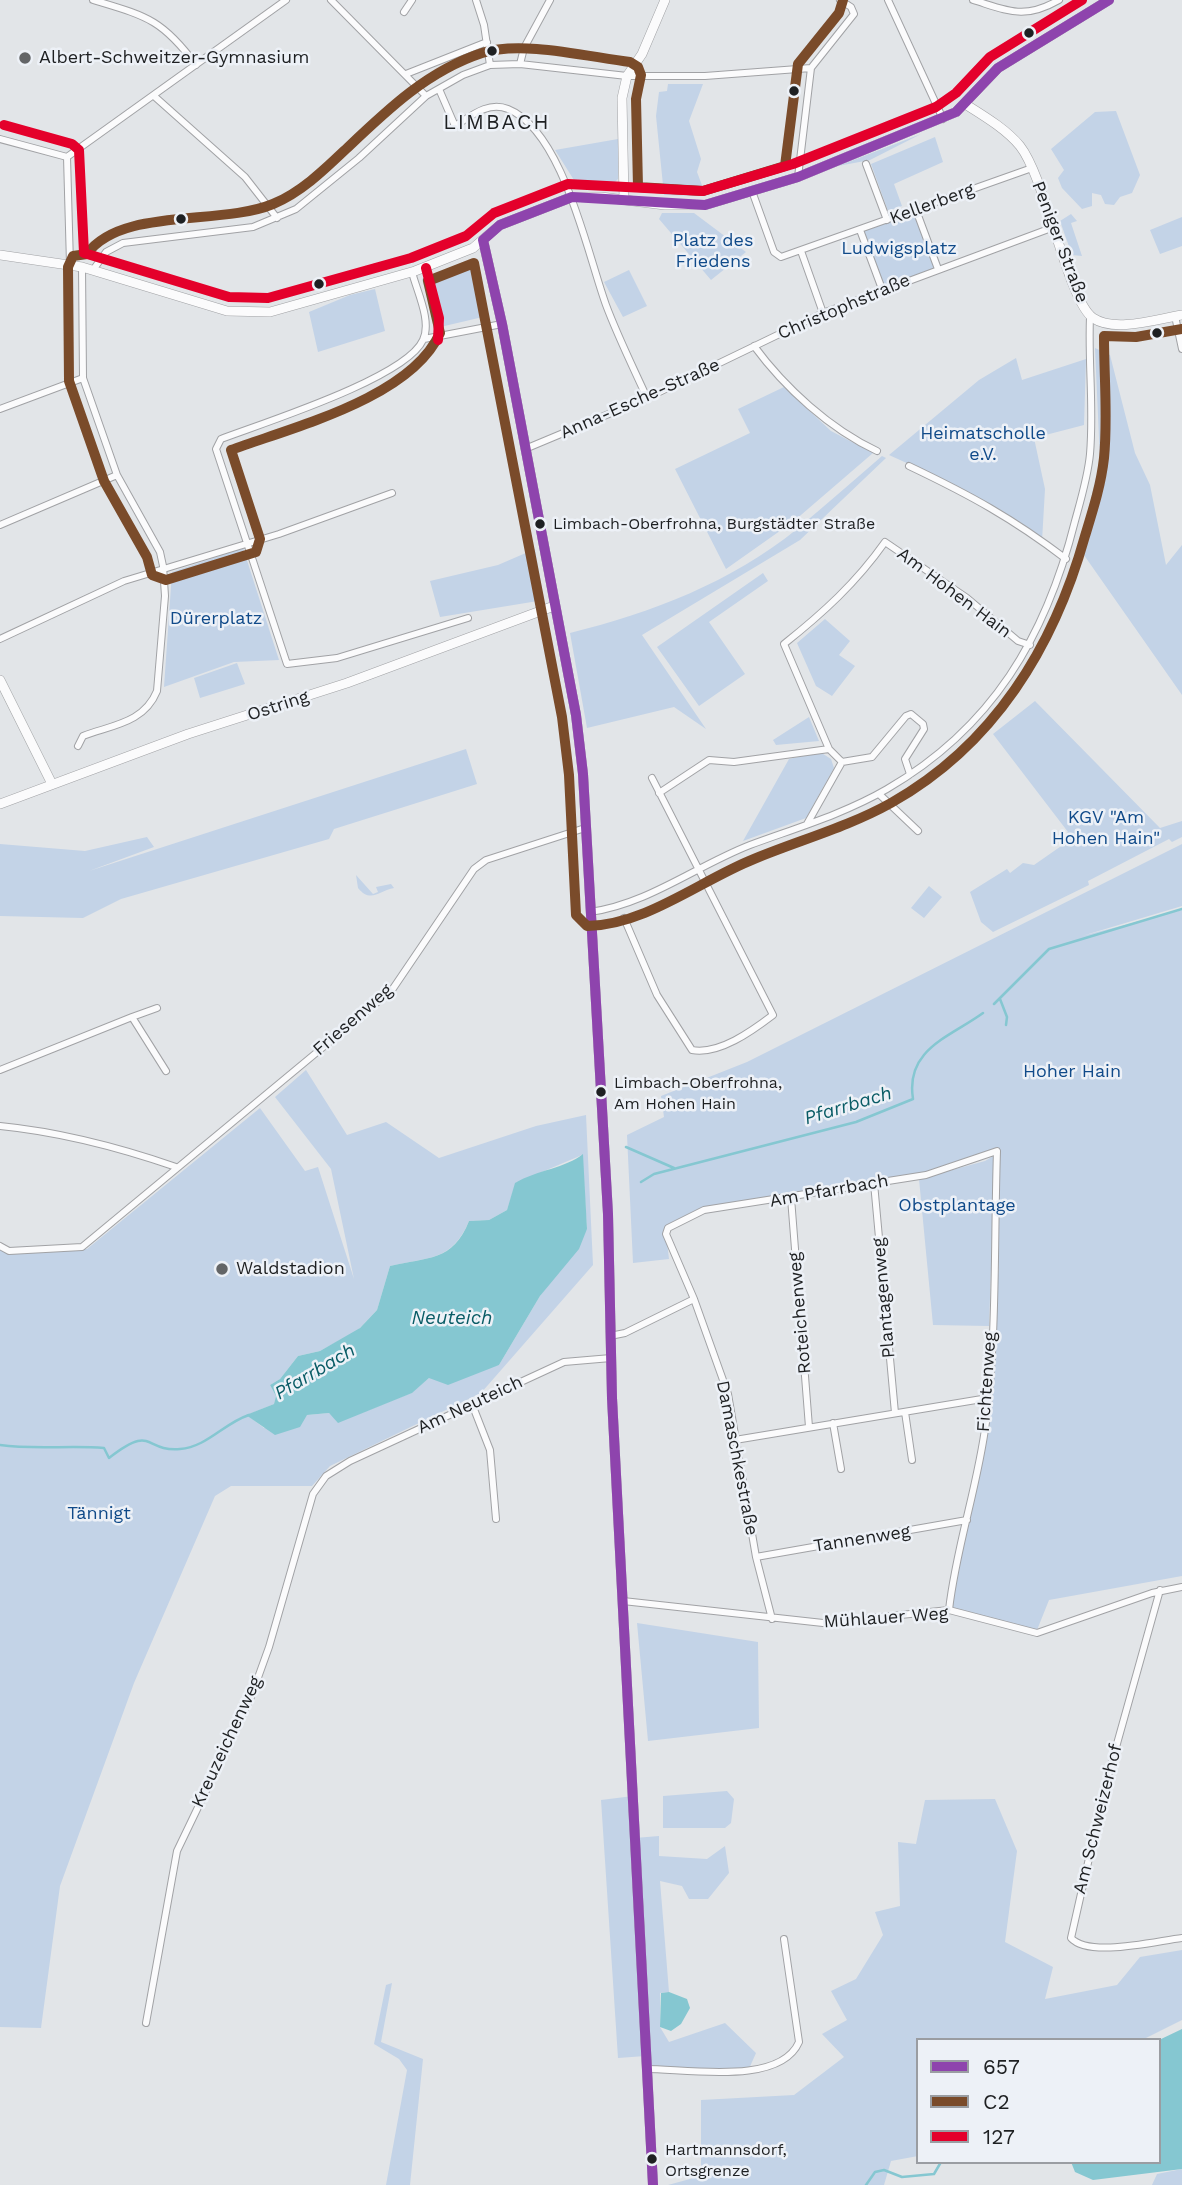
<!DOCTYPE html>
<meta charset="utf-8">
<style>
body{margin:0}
#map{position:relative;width:1182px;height:2185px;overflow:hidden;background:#e2e5e8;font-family:"Work Sans",sans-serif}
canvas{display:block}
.legend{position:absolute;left:916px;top:2038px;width:245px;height:126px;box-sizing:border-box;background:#edf1f7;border:2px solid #9a9da2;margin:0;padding:9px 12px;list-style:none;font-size:21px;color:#1e2022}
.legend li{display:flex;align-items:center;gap:14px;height:35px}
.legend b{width:35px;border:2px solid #9a9da2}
</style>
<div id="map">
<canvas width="1182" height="2185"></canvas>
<ul class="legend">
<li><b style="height:9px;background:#8e44ad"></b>657</li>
<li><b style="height:9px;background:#7a4b2a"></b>C2</li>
<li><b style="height:9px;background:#e4002b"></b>127</li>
</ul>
</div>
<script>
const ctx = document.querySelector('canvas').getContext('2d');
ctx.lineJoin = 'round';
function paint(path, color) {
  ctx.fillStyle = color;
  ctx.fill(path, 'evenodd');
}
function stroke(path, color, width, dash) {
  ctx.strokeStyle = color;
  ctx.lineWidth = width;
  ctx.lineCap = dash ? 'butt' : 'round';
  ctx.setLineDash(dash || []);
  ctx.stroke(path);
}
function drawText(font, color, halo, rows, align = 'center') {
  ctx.font = font + ' "Work Sans",sans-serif';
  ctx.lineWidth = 5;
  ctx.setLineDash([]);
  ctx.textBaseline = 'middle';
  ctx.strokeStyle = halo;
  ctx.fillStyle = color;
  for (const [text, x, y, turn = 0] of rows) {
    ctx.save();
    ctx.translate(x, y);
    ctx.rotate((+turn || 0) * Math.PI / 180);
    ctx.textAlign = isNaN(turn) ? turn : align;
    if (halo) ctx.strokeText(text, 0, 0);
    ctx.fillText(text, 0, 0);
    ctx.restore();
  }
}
paint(new Path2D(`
 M 668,84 L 703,84 L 689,121 L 701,159 L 697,172 L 706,196 L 664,195 L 656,116 L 659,92 L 667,91 Z
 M 1116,111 L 1140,175 L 1132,193 L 1120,197 L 1114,205 L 1105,204 L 1101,195 L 1092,193 L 1092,206 L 1082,209 L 1062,188 L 1058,178 L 1064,170 L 1051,149 L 1095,112 Z
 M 921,134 L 870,160 L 838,166 Z
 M 935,137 L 943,162 L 894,184 L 902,206 L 888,211 L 871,164 Z
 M 618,139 L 618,179 L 610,187 L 579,188 L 555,150 Z
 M 916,210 L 938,269 L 882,289 L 860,230 Z
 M 662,213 L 694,213 L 746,252 L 711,280 L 659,219 Z
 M 1071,214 L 1077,221 L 1071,223 L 1082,256 L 1072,255 L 1060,221 Z
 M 1182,217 L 1182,246 L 1160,254 L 1150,230 Z
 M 466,261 L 481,273 L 487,316 L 436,328 L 422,279 Z
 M 629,270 L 647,306 L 623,317 L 604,282 Z
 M 375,289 L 385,331 L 318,352 L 309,312 L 350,295 Z
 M 1095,348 L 1110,355 L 1135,453 L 1150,485 L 1166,565 L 1182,545 L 1182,695 L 1079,548 L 1100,461 Z
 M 1016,358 L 1022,380 L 1086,359 L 1084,425 L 1034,438 L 1045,489 L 1042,541 L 942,479 L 889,455 L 979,380 Z
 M 784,387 L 831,431 L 873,453 L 794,521 L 726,569 L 675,469 L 750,433 L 738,409 Z
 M 882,456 L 886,458 L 800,540 L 642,635 L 706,729 L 674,707 L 587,728 L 570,633 C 651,613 732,582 797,529 C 826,505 854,480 882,456 Z
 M 243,548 L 279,660 L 234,662 L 164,687 L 172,572 Z
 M 535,549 L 544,600 L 440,617 L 430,581 L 498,565 Z
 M 763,573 L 768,581 L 709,622 L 745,674 L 699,706 L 657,647 Z
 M 825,619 L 850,641 L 839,655 L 855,666 L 832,696 L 816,686 L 797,643 Z
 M 237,663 L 245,684 L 200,698 L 194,678 Z
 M 1035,701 L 1160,828 L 1182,821 L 1182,837 L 1172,842 L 1169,839 L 1088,881 L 1089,885 L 993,932 L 981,922 L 970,892 L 1007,869 L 1010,873 L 1023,863 L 1034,865 L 1067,842 L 1064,836 L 1068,832 L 993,734 Z
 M 809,717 L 819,741 L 776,745 L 773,740 Z
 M 466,749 L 477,784 L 334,829 L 329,839 L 121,899 L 83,918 L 0,916 L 0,844 L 85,851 L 147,837 L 154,847 L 89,871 Z
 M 820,752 L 831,759 L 834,768 L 806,818 L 743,841 L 789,759 Z
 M 1182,844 L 1182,906 L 1082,936 L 1182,910 L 1182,1576 L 1049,1600 L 1037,1630 L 949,1610 L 986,1422 L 991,1328 L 999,1269 L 997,1151 L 926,1175 L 704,1210 L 678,1221 L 666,1234 L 669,1259 L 633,1263 L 627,1135 L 664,1117 L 661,1096 L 747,1062 Z
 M 356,875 L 373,894 L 378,892 L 376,887 L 391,884 L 394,888 C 380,890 371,904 358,888 Z
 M 929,886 L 942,897 L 924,918 L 911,908 Z
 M 306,1070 L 347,1135 L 386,1122 L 439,1158 L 536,1126 L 586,1115 L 593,1265 L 481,1393 L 330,1466 L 312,1486 L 231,1486 L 215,1496 L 134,1683 L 60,1886 L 41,2028 L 0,2027 L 0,1246 L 3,1249 L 87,1249 L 260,1108 L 305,1171 L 318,1167 L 354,1279 L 331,1169 L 275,1097 ZM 582,1155 L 587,1229 L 540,1296 L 499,1365 L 429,1378 L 411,1393 L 339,1422 L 329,1413 L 307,1415 L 264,1428 L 247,1415 L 274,1404 L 276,1396 L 270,1385 L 280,1379 L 298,1356 L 320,1351 L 357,1331 L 377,1310 L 390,1266 C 427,1257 452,1262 469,1221 L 489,1220 L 507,1210 L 516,1183 Z
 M 995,1155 L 989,1326 L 933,1325 L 919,1179 L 985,1161 Z
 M 637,1623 L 758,1642 L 759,1728 L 648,1741 Z
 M 727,1791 L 734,1799 L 731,1823 L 725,1828 L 663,1828 L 663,1796 Z
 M 633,1796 L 635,1838 L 659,1836 L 659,1856 L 707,1859 L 725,1846 L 729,1873 L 708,1899 L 689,1899 L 682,1886 L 660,1881 L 669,1992 L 660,1993 L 660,2027 L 669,2042 L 725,2023 L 756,2053 L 748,2071 L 646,2069 L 645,2056 L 618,2058 L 601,1800 Z
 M 995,1799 L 1017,1851 L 1005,1942 L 1053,1967 L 1045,1999 L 1117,1985 L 1140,1957 L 1182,1950 L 1182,2020 L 1142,2040 L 918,2040 L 918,2156 L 891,2161 L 884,2185 L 668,2185 L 701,2176 L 701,2100 L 794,2095 L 844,2057 L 822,2034 L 847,2020 L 831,1991 L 856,1979 L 883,1935 L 875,1912 L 900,1906 L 898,1842 L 916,1844 L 925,1800 Z
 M 392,1983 L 381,2042 L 423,2059 L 410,2185 L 386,2185 L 407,2070 L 399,2059 L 374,2044 L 386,1985 Z
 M 1182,2169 L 1182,2185 L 1152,2185 L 1157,2174 Z`), '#c3d3e7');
paint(new Path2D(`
 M 583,1154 L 587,1229 L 579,1249 L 540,1296 L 499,1365 L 448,1385 L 429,1378 L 412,1393 L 338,1423 L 329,1413 L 307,1415 L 300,1427 L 275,1435 L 246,1415 L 274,1404 L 276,1396 L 270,1385 L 280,1379 L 298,1356 L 320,1351 L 360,1328 L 377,1310 L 390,1266 C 427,1257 453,1262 469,1221 L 489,1220 L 507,1210 L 515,1183 C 537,1170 566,1168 583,1154 Z
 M 669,1992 L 687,1999 L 690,2008 L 681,2024 L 671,2031 L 660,2027 L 661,1993 Z
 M 1182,2029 L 1182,2169 L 1093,2180 L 1075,2172 L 1071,2162 L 1159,2162 L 1159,2040 Z`), '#85c7d1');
stroke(new Path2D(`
 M 1000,999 L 1007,1017 L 1006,1025
 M 994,1004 L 1049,949 L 1182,909
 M 626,1147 L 674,1168
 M 641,1182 L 654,1174 L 856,1122 L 913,1099 C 905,1049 950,1037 983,1013
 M 0,1445 C 35,1450 70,1445 104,1448 L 109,1458 C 154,1423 143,1452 180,1449 C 207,1447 224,1423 249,1415
 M 866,2185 L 875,2172 L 884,2170 L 902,2177 L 934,2174 L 941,2162`), '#85c7d1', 2.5);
const street = new Path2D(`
 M 93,0 C 146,16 162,19 196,65
 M 331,0 L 426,96
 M 476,0 L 484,25 L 490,65
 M 888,0 L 943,119
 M 973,0 C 1009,11 1024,20 1059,0
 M 404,12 L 412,0
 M 520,64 L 524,48 L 550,0
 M 406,74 L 487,42
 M 439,89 L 455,126 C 471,116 488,101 508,109 C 563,131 587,253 606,305 C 618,337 633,367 647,398
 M 154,96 L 245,177 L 277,218
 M 0,139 L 67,157
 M 866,164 L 887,220
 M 798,177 L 811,68 L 854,14 L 851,7 L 840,0
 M 752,191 L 774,252 L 781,257 L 1032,168
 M 916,210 L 938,269
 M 860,230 L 882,289
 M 801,251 L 823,313
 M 70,264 L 67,157 L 286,0
 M 93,270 L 106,252 L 123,243 L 253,227 L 296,209 L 359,158 L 426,96 L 463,75 L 490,65 L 520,64 L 627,76 L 705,76 L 811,68
 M 412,272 C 417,292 432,321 423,340 C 406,378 263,423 221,439 L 216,449 L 287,664 L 337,658 L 468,618
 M 1175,316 L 1182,349
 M 424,339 L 502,324
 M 754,346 C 785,388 830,429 877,451
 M 0,409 L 83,378
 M 525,449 L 647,398 L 823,313 L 1054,227
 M 909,466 C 970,495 1012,518 1066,559
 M 0,525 L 117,475
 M 0,639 L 124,581 L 279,534 L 392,493
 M 78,746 L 83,736 C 112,725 144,723 157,691 L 165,596 L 163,566 L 160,552 L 117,475 L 83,378 L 82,267
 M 910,774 L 905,759 L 924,729 L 923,724 L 911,714 L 906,716 L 872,757 L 842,762 L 829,749 L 784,644 C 823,613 856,583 885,542 L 967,598 L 1018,641 L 1030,645
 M 659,793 L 709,760 L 734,762 L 829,749
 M 879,794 L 918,831
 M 807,824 L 842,762
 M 590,912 C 648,904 696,866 750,845 C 796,828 844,814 887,789 C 992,728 1046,637 1075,521 C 1081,499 1088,476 1090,454 C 1094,408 1088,362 1090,317
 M 624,918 L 657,995 L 692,1050 C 719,1055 752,1031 773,1015 L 652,778
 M 132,1017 L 157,1008
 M 0,1070 L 132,1017 L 166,1071
 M 0,1126 C 61,1132 118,1147 176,1167
 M 874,1183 L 895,1413
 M 791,1198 L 809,1427
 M 0,1246 L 9,1251 L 82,1247 L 392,990 L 474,869 L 486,860 L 585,828
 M 610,1336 L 625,1333 L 694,1299
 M 472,1404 L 490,1450 L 496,1519
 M 905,1412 L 912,1460
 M 833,1423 L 841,1469
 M 735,1440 L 988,1398
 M 756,1557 L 967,1520
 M 1160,1590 L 1106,1783 L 1071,1938 C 1089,1958 1156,1941 1182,1938
 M 623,1601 L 823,1623 L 949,1610 L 1037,1633 L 1152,1593 L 1182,1587
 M 772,1619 L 756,1557 L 728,1394 L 694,1299 L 666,1234 L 668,1228 L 704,1210 L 926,1175 L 997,1151 C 994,1239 997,1335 986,1422 C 978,1486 956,1547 949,1610
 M 146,2023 L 177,1851 L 251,1697 L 269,1647 L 313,1494 L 326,1476 L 350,1461 L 564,1362 L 611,1358
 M 646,2069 C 687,2069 780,2086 799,2042 L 784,1939`);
const secondary = new Path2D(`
 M 965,104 C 984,116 1006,129 1020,146 C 1046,179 1068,301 1093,318 C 1115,333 1157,319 1182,315
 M 624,199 L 622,98 L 627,76 L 642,54 L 665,0
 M 483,240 L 502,324 L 576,715 L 583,774 L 608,1214 L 612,1398 L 653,2185
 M 0,255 L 82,267 L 227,311 L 270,312 L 415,271 L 473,248 L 500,225 L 572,197 L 601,197 L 665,205 L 705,205 L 798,177 L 956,112 L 998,68 L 1109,0
 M 0,680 L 52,784
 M 0,804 L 188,734 L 347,683 L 554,606`);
stroke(street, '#a1a2a5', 8);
stroke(secondary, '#a1a2a5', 10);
stroke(street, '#fbfbfc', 6);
stroke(secondary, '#fbfbfc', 9);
stroke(new Path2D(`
 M 483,240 L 502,324 L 576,715 L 583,774 L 608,1214 L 612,1398 L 653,2185
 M 483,240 L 500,225 L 572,197 L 705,205 L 798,177 L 956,112 L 998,68 L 1109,0`), '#8e44ad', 10);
stroke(new Path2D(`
 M 843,0 L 839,13 L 798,64 L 785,166 L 703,191 L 638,187 L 636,99 L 641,75 L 638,67 L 630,62 C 589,57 521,40 482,53 C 427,71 386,111 345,150 C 323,171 300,193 273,204 C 220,226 121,207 87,254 L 73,256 L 68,267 L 69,381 L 104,481 L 147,557 L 152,575 L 166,580 L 256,552 L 260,539 L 231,450 C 293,427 411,398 440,333 L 428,281 L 474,263 L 562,717 L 569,775 L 576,915 L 587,926 C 646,925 701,880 754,859 C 800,840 848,827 891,803 C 994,745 1054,647 1085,536 C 1093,510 1101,485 1104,458 C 1108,418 1104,377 1104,336 L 1136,337 L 1182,329`), '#7a4b2a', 10);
stroke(new Path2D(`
 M 4,125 L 72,144 L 79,150 L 84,253 L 229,297 L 268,298 L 411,258 L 466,236 L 494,213 L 568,184 L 703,191 L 793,164 L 936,107 L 956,93 L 990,57 L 1082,0
 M 426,268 L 439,318 L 438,340`), '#e4002b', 10);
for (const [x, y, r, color] of [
 [1029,33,6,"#1e2022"],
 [492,51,6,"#1e2022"],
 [25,58,7,"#636567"],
 [794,91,6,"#1e2022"],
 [181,219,6,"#1e2022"],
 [319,284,6,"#1e2022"],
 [1157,333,6,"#1e2022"],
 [540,524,6,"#1e2022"],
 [601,1092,6,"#1e2022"],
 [222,1269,7,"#636567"],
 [652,2159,6,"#1e2022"]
]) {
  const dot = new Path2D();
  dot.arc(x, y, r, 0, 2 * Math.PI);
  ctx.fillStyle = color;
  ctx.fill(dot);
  stroke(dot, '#edf1f7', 2.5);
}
drawText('16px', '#1e2022', '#edf1f7', [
 ["Limbach-Oberfrohna, Burgstädter Straße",553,524],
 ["Limbach-Oberfrohna,",614,1083],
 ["Am Hohen Hain",614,1104],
 ["Hartmannsdorf,",665,2150],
 ["Ortsgrenze",665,2171]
], 'left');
drawText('18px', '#1e2022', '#edf1f7', [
 ["Albert-Schweitzer-Gymnasium",39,58],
 ["Waldstadion",236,1269]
], 'left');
drawText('18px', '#1e2022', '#edf1f7', [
 ["Kellerberg",932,204,-20],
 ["Peniger Straße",1060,242,69],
 ["Christophstraße",844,307,-23],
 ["Anna-Esche-Straße",640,399,-24],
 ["Am Hohen Hain",954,593,37],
 ["Ostring",278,706,-18],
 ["Friesenweg",353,1020,-41],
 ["Am Pfarrbach",829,1191,-10],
 ["Plantagenweg",884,1298,-95],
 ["Roteichenweg",800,1313,-95],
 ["Fichtenweg",987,1382,-86],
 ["Am Neuteich",470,1405,-25],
 ["Damaschkestraße",737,1458,79],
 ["Tannenweg",862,1539,-9],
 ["Mühlauer Weg",886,1618,-4],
 ["Kreuzeichenweg",227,1742,-65],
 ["Am Schweizerhof",1098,1819,-76]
]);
drawText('18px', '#104a89', '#edf1f7', [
 ["Platz des",713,241],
 ["Friedens",713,262],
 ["Ludwigsplatz",899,249],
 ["Heimatscholle",983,434],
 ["e.V.",983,455],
 ["Dürerplatz",216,619],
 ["KGV \"Am",1106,818],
 ["Hohen Hain\"",1106,839],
 ["Hoher Hain",1072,1072],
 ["Obstplantage",957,1206],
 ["Tännigt",99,1514]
]);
drawText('italic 19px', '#085b65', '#edf1f7', [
 ["Pfarrbach",848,1106,-17],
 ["Neuteich",452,1318],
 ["Pfarrbach",315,1372,-31]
]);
ctx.letterSpacing = '2px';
drawText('21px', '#1e2022', '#edf1f7', [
 ["LIMBACH",497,123]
]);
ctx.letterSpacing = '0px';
</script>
